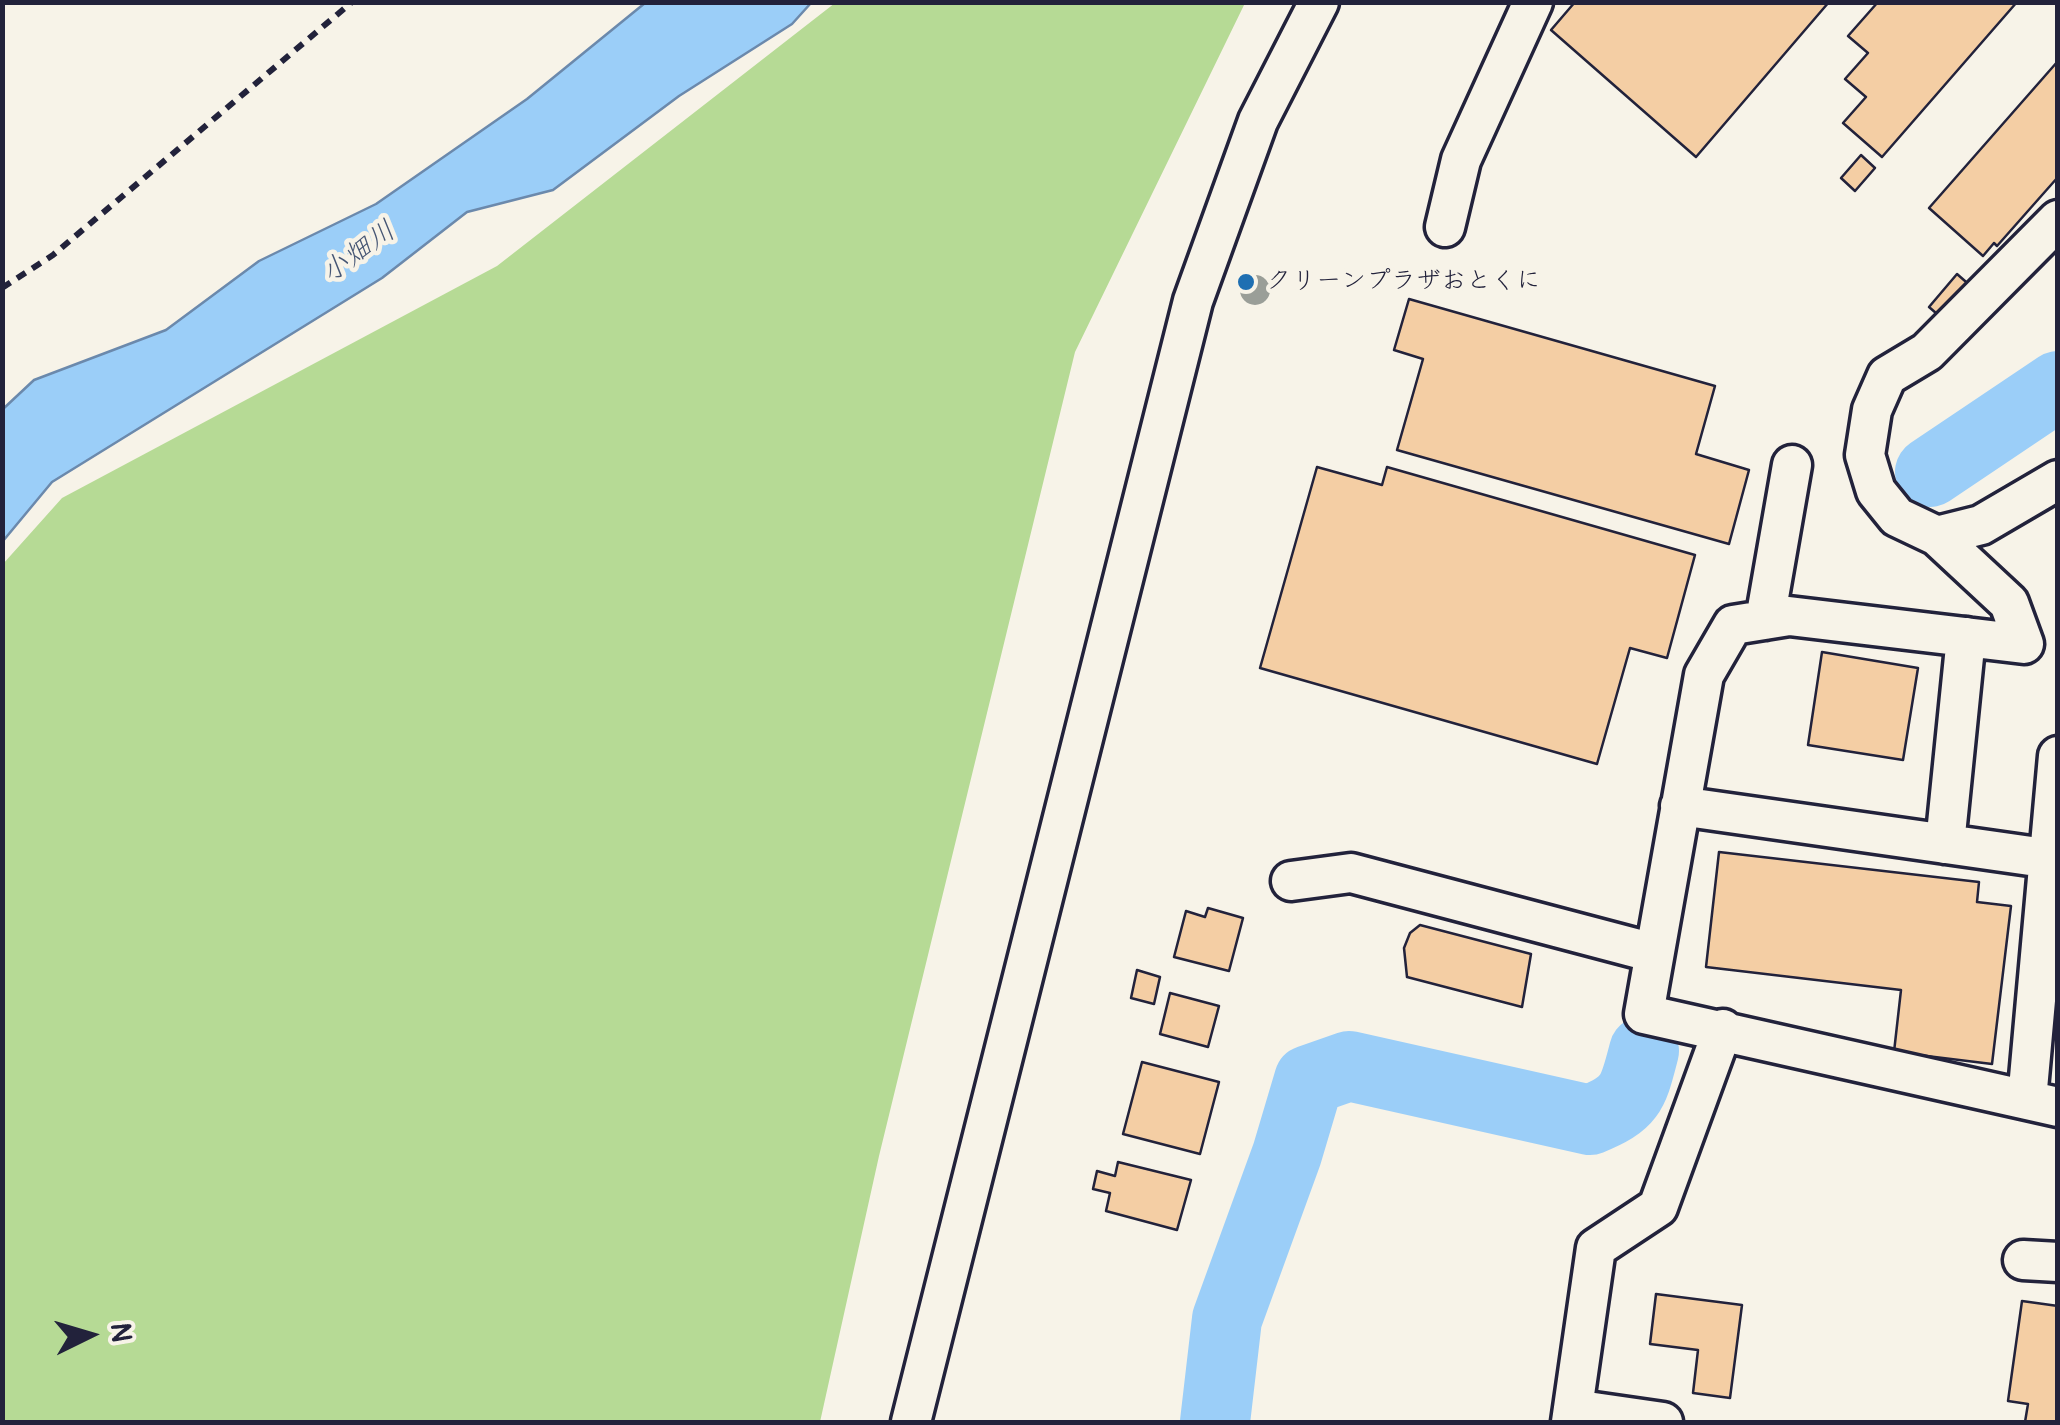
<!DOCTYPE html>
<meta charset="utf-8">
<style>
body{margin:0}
#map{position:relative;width:2060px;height:1425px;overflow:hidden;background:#f7f3e8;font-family:Pangolin,sans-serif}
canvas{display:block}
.frame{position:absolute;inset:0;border:5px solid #22223b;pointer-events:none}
.north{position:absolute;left:40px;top:1285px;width:100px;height:100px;-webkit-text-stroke:8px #f7f3e8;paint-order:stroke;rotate:85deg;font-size:28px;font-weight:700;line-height:40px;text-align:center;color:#22223b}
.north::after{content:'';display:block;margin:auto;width:35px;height:45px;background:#22223b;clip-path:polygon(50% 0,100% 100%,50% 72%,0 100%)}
</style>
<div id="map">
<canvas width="2060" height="1425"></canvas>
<div class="frame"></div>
<div class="north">N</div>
</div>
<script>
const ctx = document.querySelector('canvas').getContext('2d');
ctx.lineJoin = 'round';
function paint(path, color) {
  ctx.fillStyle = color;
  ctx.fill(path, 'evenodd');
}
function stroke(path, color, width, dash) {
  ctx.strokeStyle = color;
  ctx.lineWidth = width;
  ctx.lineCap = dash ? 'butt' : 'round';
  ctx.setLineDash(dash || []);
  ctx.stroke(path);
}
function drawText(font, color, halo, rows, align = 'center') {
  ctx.font = font + ' Pangolin,"Klee One",sans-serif';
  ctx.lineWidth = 9;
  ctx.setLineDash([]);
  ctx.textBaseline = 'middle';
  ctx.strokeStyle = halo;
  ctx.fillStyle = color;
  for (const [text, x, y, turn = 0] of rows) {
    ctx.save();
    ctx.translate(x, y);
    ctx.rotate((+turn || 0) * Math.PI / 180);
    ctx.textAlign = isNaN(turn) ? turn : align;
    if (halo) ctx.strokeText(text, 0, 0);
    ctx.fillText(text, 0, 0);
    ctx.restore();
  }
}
paint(new Path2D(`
 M 835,3 L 1245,3 L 1075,352 L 879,1156 L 820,1422 L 3,1422 L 3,564 L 62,498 L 497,266 Z`), '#b6da95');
const water = new Path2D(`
 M 645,3 L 811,3 L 792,24 L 679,96 L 553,190 L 467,212 L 382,278 L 52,482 L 3,541 L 3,409 L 34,380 L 166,330 L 259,261 L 376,204 L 527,99 Z`);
paint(water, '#9bcef8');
stroke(water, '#6b89ac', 2.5);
stroke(new Path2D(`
 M 1930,472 L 2058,386
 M 1215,1422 L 1227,1319 L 1287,1154 L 1309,1080 L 1349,1066 L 1590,1120 C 1632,1103 1633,1093 1644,1051`), '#9bcef8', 70);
const building = new Path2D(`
 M 1575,2 L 1829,2 L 1696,157 L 1551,30 Z
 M 1878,2 L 2017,2 L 1882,157 L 1843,123 L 1866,97 L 1845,79 L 1868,53 L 1848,36 Z
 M 2058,61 L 2058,177 L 1997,246 L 1994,243 L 1983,256 L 1929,208 Z
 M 1861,155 L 1875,168 L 1855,191 L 1841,178 Z
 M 1957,274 L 1973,288 L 1944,320 L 1929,307 Z
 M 1409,299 L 1715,386 L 1696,454 L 1749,470 L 1729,544 L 1397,450 L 1423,359 L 1394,350 Z
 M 1317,467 L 1382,485 L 1387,467 L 1695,555 L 1667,658 L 1630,648 L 1597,764 L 1260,668 Z
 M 1822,652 L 1918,668 L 1903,760 L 1808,745 Z
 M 1719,852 L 1979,882 L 1977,902 L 2011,906 L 1992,1064 L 1894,1052 L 1901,990 L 1706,967 Z
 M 1208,908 L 1243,918 L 1229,971 L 1174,957 L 1186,911 L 1205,917 Z
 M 1420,925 L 1531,954 L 1522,1007 L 1407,977 L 1404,948 L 1410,933 Z
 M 1137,970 L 1160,977 L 1154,1004 L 1131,998 Z
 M 1170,993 L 1219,1006 L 1208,1047 L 1160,1034 Z
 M 1142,1062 L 1219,1082 L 1200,1154 L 1123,1134 Z
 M 1118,1162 L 1191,1180 L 1177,1230 L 1106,1211 L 1110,1193 L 1093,1189 L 1097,1171 L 1115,1176 Z
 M 1656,1294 L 1742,1305 L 1730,1398 L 1693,1393 L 1698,1350 L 1650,1344 Z
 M 2022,1301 L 2058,1306 L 2058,1422 L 2025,1422 L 2028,1404 L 2008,1401 Z`);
paint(building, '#f4cea4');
stroke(building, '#22223b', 2.5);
const minor = new Path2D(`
 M 2058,220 L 1927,352 L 1887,376 L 1872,410 L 1865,455 L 1876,491 L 1897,517 L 1937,536 L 1981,525 L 2058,480
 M 1445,227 L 1461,160 L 1533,2
 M 1937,536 L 2009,603 L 2024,644 L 1789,616 L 1733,625 L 1704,675 L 1644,1014 L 2058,1107
 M 1765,620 L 1792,465
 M 1680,806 L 2058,860
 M 1945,844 L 1966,637
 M 1291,881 L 1351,873 L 1654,953
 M 2027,1100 L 2058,756
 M 2023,1260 L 2058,1262
 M 1573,1409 L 1663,1422
 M 911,1422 L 1193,301 L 1258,121 L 1319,2
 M 1571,1422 L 1596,1248 L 1658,1207 L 1723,1029`);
stroke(minor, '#22223b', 45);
stroke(new Path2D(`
 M 2,288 L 53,255 L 352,2`), '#22223b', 6, [10, 8]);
stroke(minor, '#f7f3e8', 38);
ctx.fillStyle = '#9a9e98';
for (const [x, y] of [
 [1255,290]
]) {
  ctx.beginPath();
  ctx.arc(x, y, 15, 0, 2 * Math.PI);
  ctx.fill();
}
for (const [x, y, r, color] of [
 [1246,282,10,"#1f6fb2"]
]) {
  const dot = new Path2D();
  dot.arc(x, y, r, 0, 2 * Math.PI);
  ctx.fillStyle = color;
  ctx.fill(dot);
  stroke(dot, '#f7f3e8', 4);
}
drawText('25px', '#22223b', '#f7f3e8', [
 ["クリーンプラザおとくに",1266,282]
], 'left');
drawText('italic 28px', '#465674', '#f7f3e8', [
 ["小畑川",359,253,-36]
]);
</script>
